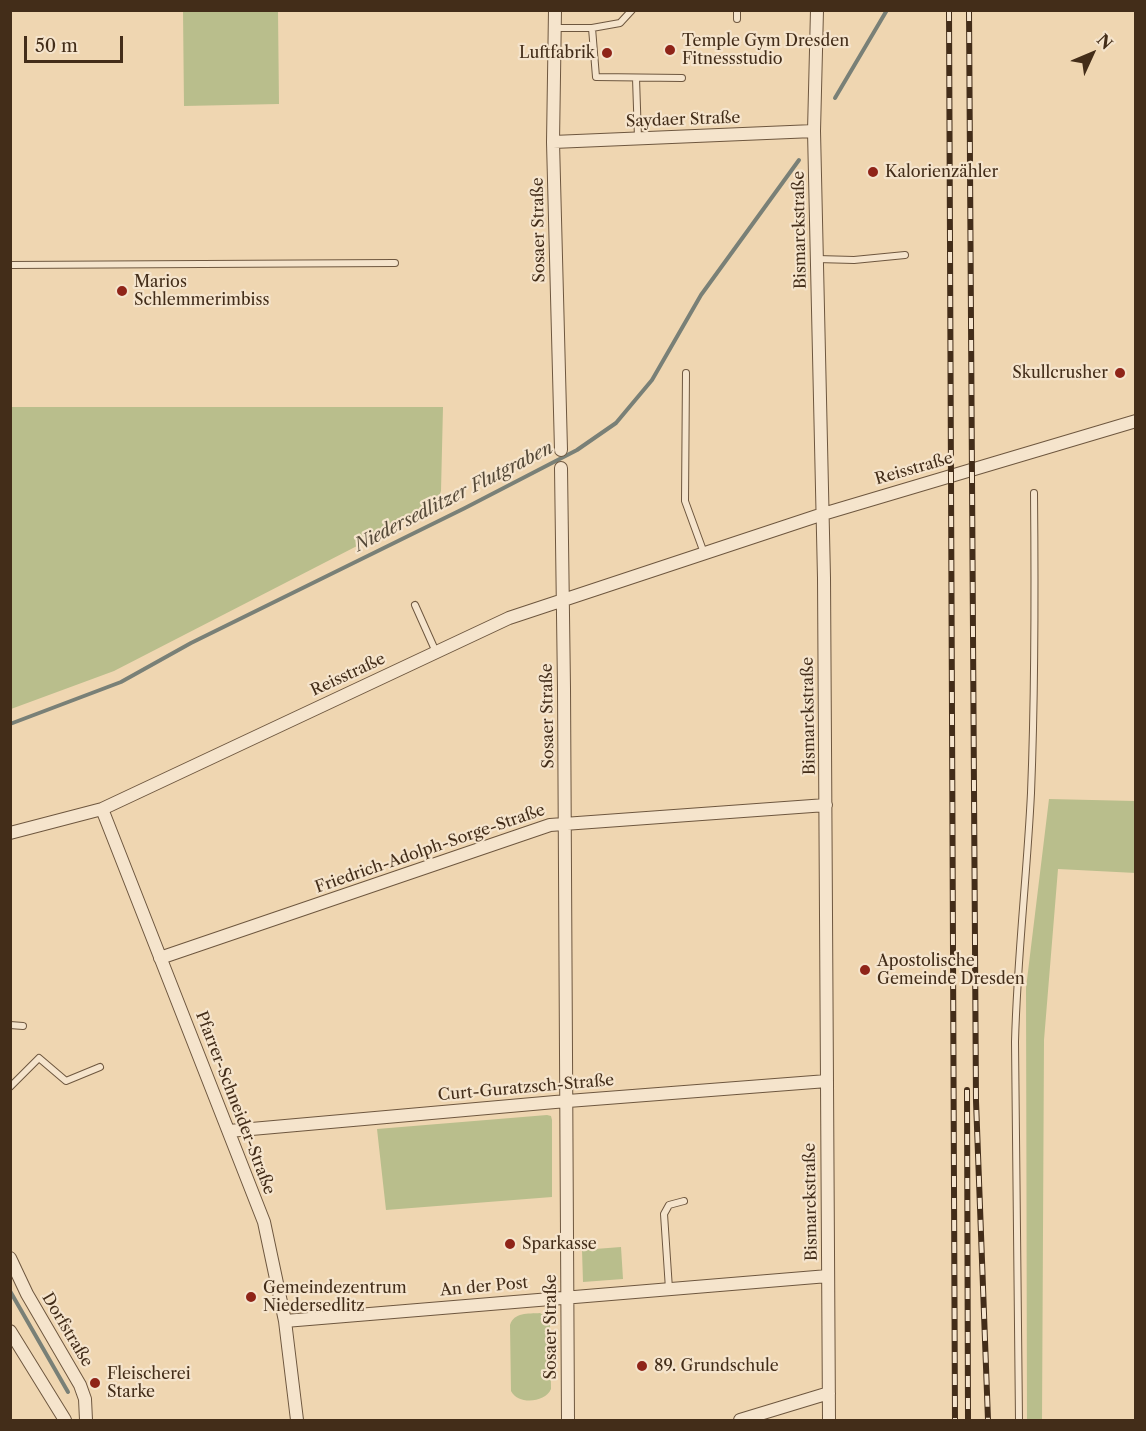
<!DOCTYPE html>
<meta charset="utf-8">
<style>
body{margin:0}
#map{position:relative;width:1146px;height:1431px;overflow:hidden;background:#efd6b1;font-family:"Libre Caslon Text",serif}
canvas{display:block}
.frame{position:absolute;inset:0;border:12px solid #432d19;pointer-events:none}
.north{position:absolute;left:1062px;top:24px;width:60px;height:60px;-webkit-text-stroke:4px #f5e4cc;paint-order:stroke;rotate:46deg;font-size:16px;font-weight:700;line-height:24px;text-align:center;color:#432d19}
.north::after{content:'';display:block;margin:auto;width:21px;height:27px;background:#432d19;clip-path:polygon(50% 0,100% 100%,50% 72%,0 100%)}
.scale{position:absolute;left:24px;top:36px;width:99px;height:27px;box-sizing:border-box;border:3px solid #432d19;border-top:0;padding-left:8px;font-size:18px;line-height:21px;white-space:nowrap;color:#432d19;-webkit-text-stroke:4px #f5e4cc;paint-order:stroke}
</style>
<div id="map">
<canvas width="1146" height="1431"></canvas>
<div class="frame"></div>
<div class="north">N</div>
<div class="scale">50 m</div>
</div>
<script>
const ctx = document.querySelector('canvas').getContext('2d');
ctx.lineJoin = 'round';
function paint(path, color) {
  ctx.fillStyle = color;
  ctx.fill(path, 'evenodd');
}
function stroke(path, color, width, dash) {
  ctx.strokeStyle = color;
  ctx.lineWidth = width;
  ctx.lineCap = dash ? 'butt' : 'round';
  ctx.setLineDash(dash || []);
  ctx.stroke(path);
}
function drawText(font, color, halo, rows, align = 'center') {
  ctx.font = font + ' "Libre Caslon Text",serif';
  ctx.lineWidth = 4.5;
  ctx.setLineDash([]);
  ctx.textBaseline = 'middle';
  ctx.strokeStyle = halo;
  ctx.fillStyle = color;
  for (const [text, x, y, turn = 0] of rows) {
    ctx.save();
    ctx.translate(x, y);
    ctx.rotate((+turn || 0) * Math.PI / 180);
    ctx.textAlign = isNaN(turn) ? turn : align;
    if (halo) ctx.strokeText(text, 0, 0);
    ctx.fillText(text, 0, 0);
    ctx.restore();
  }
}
paint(new Path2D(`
 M 183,11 L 278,11 L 279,104 L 184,106 Z
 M 11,407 L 443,407 L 441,491 L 436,505 L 425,511 L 114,671 L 11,709 Z
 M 1049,799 L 1135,801 L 1136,873 L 1058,869 L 1044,1040 L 1042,1420 L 1027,1420 L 1026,988 Z
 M 547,1115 L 551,1116 L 552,1120 L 552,1197 L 386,1210 L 377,1129 Z
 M 621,1247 L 623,1279 L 583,1282 L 582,1250 Z
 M 540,1313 L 548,1318 L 550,1323 L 551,1389 C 545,1403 518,1405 511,1391 L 510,1325 C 514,1312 528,1314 540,1313 Z`), '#b9be8c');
stroke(new Path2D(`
 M 835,98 L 887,10
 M 10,724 L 121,682 L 191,643 L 465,508 L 577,450 L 616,423 L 652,380 L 701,295 L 799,160
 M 10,1291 L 68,1392`), '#798077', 4);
const service = new Path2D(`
 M 737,10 L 737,19
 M 555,28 L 592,28 L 596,77 L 682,78
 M 592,28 L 620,23 L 632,10
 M 636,78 L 638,138
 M 817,259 L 854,260 L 905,255
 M 10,265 L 395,263
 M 686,373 L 685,501 L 704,553
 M 415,605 L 436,652
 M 10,1025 L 23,1026
 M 10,1087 L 39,1058 L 66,1081 L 100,1067
 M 669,1289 L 664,1214 L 669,1205 L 684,1201
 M 1019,1420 L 1015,1042 C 1017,959 1027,876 1031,793 C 1035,693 1035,593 1034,493`);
const minor = new Path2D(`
 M 555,10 L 553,142 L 561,450
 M 817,10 L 814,131 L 824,578 L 829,1420
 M 553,142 L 814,131
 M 561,468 L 564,688 L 568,1420
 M 102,809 L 264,1222 L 285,1321 L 297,1420
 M 10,833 L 102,809 L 509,618 L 823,514 L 1136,421
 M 160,958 L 550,825 L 826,805
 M 229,1131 L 555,1102 L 827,1081
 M 10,1258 L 27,1294 L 80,1385 L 85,1399 L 86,1420
 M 285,1321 L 828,1276
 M 10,1331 L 65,1420
 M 740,1420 L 829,1393`);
stroke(service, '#6e573f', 8);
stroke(minor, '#6e573f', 14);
stroke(service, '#f5e4cc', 6);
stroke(minor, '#f5e4cc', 12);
const rail = new Path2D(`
 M 949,10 L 955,1420
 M 969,10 L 976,1101 L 988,1420
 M 967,1090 L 968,1420`);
stroke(rail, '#432d19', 6);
stroke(rail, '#f5e4cc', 4, [11]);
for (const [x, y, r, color] of [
 [670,50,6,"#8f2418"],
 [607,53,6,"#8f2418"],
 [873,172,6,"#8f2418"],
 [122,291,6,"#8f2418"],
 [1120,373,6,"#8f2418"],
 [865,970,6,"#8f2418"],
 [510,1244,6,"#8f2418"],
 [251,1297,6,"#8f2418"],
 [642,1366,6,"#8f2418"],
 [95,1383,6,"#8f2418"]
]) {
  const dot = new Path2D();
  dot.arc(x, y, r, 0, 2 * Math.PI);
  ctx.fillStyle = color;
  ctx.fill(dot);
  stroke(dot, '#f5e4cc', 2);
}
drawText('16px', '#432d19', '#f5e4cc', [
 ["Temple Gym Dresden",682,41],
 ["Fitnessstudio",682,59],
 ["Luftfabrik",595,53,"right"],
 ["Kalorienzähler",885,172],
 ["Marios",134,282],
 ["Schlemmerimbiss",134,300],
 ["Skullcrusher",1108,373,"right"],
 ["Apostolische",877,961],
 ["Gemeinde Dresden",877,979],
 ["Sparkasse",522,1244],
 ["Gemeindezentrum",263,1288],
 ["Niedersedlitz",263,1306],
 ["89. Grundschule",654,1366],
 ["Fleischerei",107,1374],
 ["Starke",107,1392]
], 'left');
drawText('16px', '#432d19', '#f5e4cc', [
 ["Saydaer Straße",683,120,-2],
 ["Sosaer Straße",539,230,-91],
 ["Bismarckstraße",800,230,-91],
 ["Reisstraße",914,469,-16],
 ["Reisstraße",348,675,-25],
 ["Sosaer Straße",548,716,-91],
 ["Bismarckstraße",809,716,-91],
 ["Friedrich-Adolph-Sorge-Straße",430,849,-19],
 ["Curt-Guratzsch-Straße",526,1088,-5],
 ["Pfarrer-Schneider-Straße",235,1103,69],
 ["Bismarckstraße",811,1202,-91],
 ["An der Post",484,1287,-5],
 ["Sosaer Straße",551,1327,-90],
 ["Dorfstraße",67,1330,59]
]);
drawText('italic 18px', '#554938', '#f5e4cc', [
 ["Niedersedlitzer Flutgraben",454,497,-27]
]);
</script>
